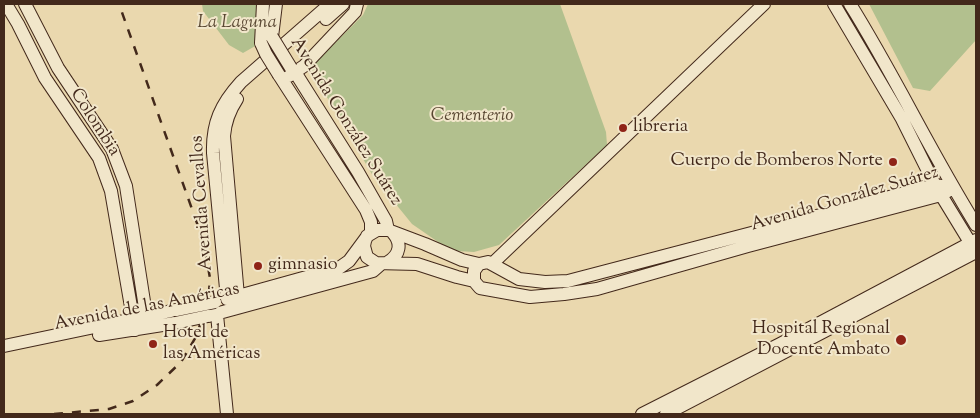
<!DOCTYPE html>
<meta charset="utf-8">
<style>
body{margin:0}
#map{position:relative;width:980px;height:418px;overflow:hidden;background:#ead8ae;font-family:"Sorts Mill Goudy",serif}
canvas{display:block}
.frame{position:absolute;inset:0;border:5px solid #43291b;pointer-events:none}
</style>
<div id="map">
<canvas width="980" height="418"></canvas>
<div class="frame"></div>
</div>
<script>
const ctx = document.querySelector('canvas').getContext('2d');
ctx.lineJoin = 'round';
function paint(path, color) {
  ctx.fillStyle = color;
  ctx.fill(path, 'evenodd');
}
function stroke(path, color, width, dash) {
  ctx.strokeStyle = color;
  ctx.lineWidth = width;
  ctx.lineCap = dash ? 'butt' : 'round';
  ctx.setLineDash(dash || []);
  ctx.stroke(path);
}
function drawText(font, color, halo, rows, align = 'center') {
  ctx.font = font + ' "Sorts Mill Goudy",serif';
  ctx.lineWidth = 4;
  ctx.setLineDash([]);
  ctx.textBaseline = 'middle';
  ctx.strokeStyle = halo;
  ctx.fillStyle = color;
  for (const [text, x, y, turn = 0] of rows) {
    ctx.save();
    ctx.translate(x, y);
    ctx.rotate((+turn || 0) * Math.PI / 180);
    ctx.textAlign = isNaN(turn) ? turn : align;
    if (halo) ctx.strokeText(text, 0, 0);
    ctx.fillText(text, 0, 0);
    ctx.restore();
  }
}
paint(new Path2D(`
 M 202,4 L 259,4 L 257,45 L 243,53 L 229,45 L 203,11 Z
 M 368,4 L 560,4 L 606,132 L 607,145 L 499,245 L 474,252 L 456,251 L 441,244 L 412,224 L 373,176 L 310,68 L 363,15 Z
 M 869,4 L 976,4 L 976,40 L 930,91 L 913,88 Z`), '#b2c08e');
const secondary = new Path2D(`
 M 6,4 L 18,24 L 45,78 L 99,158 L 111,191 L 135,330
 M 25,4 L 58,68 L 112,149 L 126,186 L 148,327
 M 834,4 L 902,119 L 935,185 L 974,249
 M 850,4 C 895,76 931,153 976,225
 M 326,19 L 343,4
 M 272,37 L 276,4
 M 261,43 L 263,4
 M 291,68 L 295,72 L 358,172 L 386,221 L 388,230
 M 279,75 L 366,210 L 371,222 L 371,232
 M 289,76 L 304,66 L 355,12 L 357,4
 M 237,99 C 229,111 225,123 224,136 L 238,296
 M 935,185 L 953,188 L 941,195 L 748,246 L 597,289 L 564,294 L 530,297 L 480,288 L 474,281 L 474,271 L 479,264 L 488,262 L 519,279 L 545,282 L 568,281 Z
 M 388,262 C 400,255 402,243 393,233
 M 493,263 L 764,4
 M 474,281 L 457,277 L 417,264 L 376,263 L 367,257 L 364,246 L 365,241 L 367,236 L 377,230 L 388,230 L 425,244 L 462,260 L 479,264
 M 231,298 L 339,268 L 349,261 L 366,238
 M 227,299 L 213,153 C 212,123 221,104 241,82 L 330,4
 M 217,315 L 227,414
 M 208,316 L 373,271 L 381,264
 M 99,335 L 175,323
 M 4,346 L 176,310
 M 642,414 L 780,344 L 976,240
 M 666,414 L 976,252`);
stroke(secondary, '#43291b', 14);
stroke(secondary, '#f1e6ca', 12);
stroke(new Path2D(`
 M 54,414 L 109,409 L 133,401 L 157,385 L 181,362 L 197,335 L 209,293 L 210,278 L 203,240 L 119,4`), '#43291b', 2.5, [9, 9]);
const secondaryBridge = new Path2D(`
 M 272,37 L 291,68
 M 261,43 L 266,54 L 279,75
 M 176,310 L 215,302
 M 175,323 L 208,316`);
stroke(secondaryBridge, '#43291b', 14, []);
stroke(secondaryBridge, '#f1e6ca', 12);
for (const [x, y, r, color] of [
 [623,128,5,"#8f2418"],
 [893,162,5,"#8f2418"],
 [258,266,5,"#8f2418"],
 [901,340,6,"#8f2418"],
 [153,344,5,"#8f2418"]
]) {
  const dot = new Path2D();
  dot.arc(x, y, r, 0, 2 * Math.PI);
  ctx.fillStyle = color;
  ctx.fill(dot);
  stroke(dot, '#f1e6ca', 2);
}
drawText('italic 18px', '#594732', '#f1e6ca', [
 ["La Laguna",237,24],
 ["Cementerio",472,117]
]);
drawText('18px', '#43291b', '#f1e6ca', [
 ["Avenida González Suárez",345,122,58],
 ["Colombia",94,123,57],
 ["Avenida González Suárez",845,200,-16],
 ["Avenida Cevallos",203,203,-94],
 ["Avenida de las Américas",147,308,-11]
]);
drawText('18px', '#43291b', '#f1e6ca', [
 ["libreria",633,128],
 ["Cuerpo de Bomberos Norte",883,162,"right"],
 ["gimnasio",268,266],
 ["Hospital Regional",890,330,"right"],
 ["Docente Ambato",890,351,"right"],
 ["Hotel de",163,334],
 ["las Américas",163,355]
], 'left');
</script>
